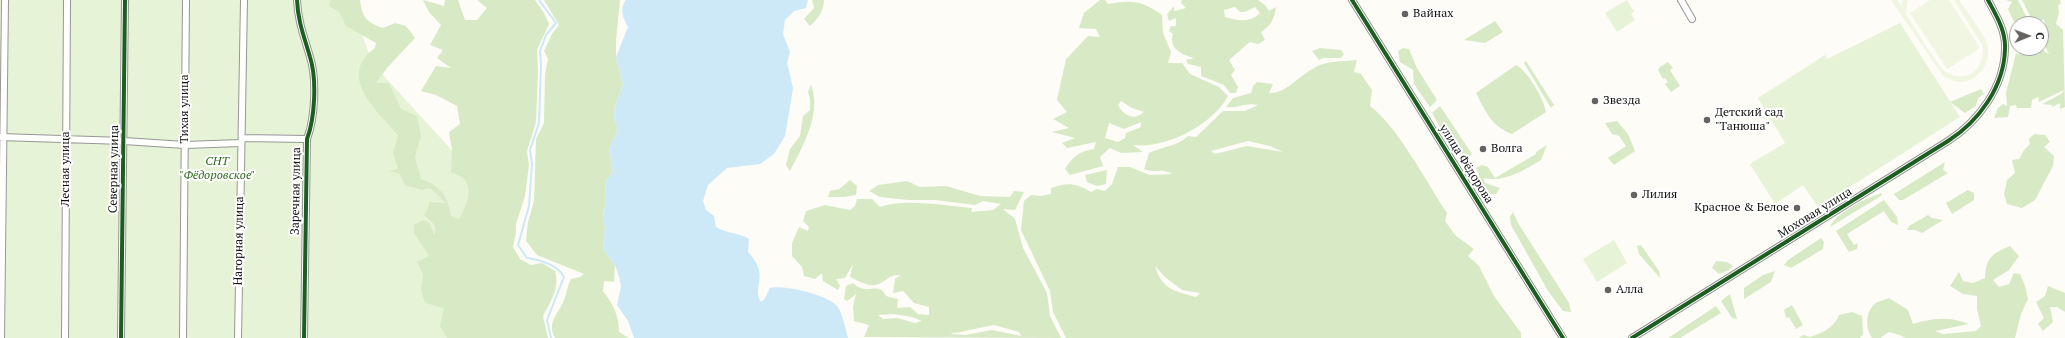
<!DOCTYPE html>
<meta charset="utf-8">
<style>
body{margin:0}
#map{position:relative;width:2065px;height:338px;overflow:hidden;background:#fdfcf7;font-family:"PT Serif",serif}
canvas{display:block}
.north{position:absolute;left:2009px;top:16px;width:40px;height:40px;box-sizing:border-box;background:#fff;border:1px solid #a0a0a0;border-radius:50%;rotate:89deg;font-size:11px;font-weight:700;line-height:16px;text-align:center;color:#111}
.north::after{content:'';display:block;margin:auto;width:14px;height:18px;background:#646362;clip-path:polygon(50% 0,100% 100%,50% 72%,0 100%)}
</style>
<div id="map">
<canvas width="2065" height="338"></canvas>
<div class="north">С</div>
</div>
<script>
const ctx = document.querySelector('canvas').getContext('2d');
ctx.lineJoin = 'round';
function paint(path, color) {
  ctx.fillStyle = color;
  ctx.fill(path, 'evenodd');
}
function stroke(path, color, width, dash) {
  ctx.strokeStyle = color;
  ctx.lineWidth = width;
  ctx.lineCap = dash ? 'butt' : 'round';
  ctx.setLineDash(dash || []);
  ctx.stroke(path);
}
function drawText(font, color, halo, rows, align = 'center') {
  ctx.font = font + ' "PT Serif",serif';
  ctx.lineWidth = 4;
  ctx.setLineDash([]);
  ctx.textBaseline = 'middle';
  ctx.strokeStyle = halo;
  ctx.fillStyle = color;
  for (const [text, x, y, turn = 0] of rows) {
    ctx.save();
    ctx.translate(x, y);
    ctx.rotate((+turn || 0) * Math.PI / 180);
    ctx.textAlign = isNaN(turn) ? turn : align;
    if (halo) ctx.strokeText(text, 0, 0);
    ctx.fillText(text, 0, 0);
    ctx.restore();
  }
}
paint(new Path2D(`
 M 0,0 L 349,0 L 373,64 L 468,168 L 471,290 L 520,338 L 0,338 Z
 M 1627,0 L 1634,12 L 1631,14 L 1635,20 L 1617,32 L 1605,13 Z
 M 1900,23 L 1960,117 L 1818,207 L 1803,185 L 1775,204 L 1750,164 L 1785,143 L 1758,98 L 1825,55 L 1827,59 Z
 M 1614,240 L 1627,263 L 1597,282 L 1583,259 Z`), '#e7f3d7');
paint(new Path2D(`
 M 331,0 L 360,0 C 362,17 366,22 383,28 L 395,23 L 406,26 L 415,38 L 387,68 L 376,83 L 389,83 L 401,109 L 417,116 L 421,136 L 415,157 L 421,179 C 442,187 447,195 451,216 L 459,219 C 466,208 473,191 465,180 C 462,176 455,174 451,172 L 452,150 L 449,132 L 460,124 L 457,106 L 436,95 L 421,91 L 436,66 L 451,68 L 437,58 L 443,50 L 430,45 L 441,25 L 429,12 L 423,0 L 444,6 L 445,0 L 458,0 L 465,20 L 477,20 L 487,8 L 477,0 L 535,0 L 544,13 L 549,24 L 537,50 L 538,72 L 536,122 L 527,151 L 529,165 L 525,196 L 516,224 L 516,233 L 513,247 L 520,259 L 531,265 L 542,263 L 555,271 C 560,287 551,301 543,316 L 548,338 L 447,338 L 440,326 L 444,308 L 425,303 L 421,290 L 423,274 L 417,262 L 429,256 L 414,233 L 414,225 L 423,220 L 429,223 L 435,236 L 435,225 L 424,215 L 428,209 L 429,202 L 446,203 L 430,188 L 421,190 L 405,185 L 400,174 L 389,171 L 398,169 L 393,153 L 398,135 C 377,111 336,76 375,48 L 376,43 L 346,26 L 339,12 L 329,6 Z
 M 544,0 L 620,0 L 616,40 L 616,57 L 623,84 L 615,107 L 614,117 L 618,130 L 609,149 L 613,172 L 605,182 L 606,199 L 603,218 L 605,227 L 603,249 L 615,265 L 614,282 L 604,281 L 603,291 C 613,304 619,315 619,332 L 629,338 L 555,338 C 546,322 559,314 564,300 C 567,293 567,286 571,279 L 580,277 L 584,274 L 537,255 L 526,241 L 528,222 L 534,201 L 536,139 L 544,123 L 545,74 L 548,59 L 544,51 L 552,34 L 559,25 Z
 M 812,0 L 824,0 C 824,11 817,20 810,26 L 804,19 L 814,8 Z
 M 1100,0 L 1105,0 L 1108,4 C 1134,0 1140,0 1162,15 L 1163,33 L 1171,52 L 1168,63 L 1182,63 L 1190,74 L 1219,87 L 1228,96 C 1213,125 1165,149 1133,145 L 1143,152 L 1121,153 L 1110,148 L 1100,157 L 1103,166 L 1070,175 L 1065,169 C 1072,157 1080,151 1094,149 L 1096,142 L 1067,148 L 1062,143 L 1075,138 L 1052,132 L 1069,128 L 1053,119 L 1067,112 L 1057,100 L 1066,59 L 1088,36 L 1100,37 L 1096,29 L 1079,28 L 1084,13 ZM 1121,101 L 1132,108 L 1144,112 C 1134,121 1124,116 1118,105 ZM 1141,122 L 1141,127 L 1126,133 L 1125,138 L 1118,142 L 1105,138 L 1109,123 L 1124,129 Z
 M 1182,0 L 1258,0 L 1265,5 L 1269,11 L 1276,7 C 1274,20 1271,25 1261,32 L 1265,40 L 1258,44 L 1250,42 L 1229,60 L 1235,70 L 1231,75 L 1238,87 L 1236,93 L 1230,93 L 1224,85 L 1201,76 L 1201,67 L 1188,64 L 1186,60 L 1194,58 C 1183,55 1168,49 1173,34 L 1169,31 L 1171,26 L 1176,26 L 1176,18 L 1169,21 L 1167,14 L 1174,6 L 1174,11 L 1186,8 L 1181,3 ZM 1235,7 L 1240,12 L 1245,12 L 1255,7 L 1260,13 C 1250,23 1237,21 1225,17 L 1224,10 Z
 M 2006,0 L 2018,0 L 2030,24 L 2017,24 L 2017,26 L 2016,26 L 2008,9 L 2012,2 Z
 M 2022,0 L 2060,0 L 2061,4 L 2058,5 L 2059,13 L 2056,24 L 2063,30 L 2065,107 L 2060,109 L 2060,103 L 2052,107 L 2052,105 L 2042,104 L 2061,94 L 2064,90 L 2039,102 L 2038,97 L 2032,100 L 2031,108 L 2017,108 L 2016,105 L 2010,106 L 2008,117 L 1994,118 L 1998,108 L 2003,104 L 2007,106 L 2006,93 L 2016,53 L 2019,55 L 2024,48 L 2041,48 L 2041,45 L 2045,52 L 2049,54 L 2041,39 L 2041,27 L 2045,25 L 2044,19 L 2034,24 Z
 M 1495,21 L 1503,32 L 1485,43 L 1464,40 Z
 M 1320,48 L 1341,50 L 1344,54 L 1341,58 L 1323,58 L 1319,60 L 1312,51 Z
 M 1403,48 L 1409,49 L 1417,68 L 1437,100 L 1430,107 L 1414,84 L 1413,70 L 1400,62 L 1398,51 Z
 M 1357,60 L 1354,72 L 1361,74 L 1372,90 L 1370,106 C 1398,127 1427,183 1447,213 L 1445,221 L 1456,236 L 1474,249 L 1468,256 L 1479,266 L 1494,296 L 1521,333 L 1521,338 L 1066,338 L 1053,312 L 1050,291 L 1021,230 L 1024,201 L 1031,195 L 1040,196 L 1051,194 L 1051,188 C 1067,182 1076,183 1091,192 L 1097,189 L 1105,191 L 1112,184 L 1118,167 L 1130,167 L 1150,175 L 1172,174 C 1162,167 1155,174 1144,169 L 1149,153 C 1163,146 1177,147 1188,136 L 1196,137 L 1223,111 L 1245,111 L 1258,105 C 1246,102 1236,109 1226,107 L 1233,98 L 1251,93 L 1253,86 L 1257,82 L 1273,84 L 1269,93 C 1287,95 1304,69 1323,64 C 1333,61 1347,61 1357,60 ZM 1248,141 L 1270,146 L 1283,152 L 1247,146 L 1215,154 L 1211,151 ZM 1155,266 L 1165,277 L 1182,290 L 1200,293 L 1196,297 C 1175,291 1162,290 1155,266 Z
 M 1526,61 L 1554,105 L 1551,108 L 1524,63 Z
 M 1668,62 L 1673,68 L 1670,70 L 1680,86 L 1671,92 L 1665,84 L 1668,82 L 1665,78 L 1663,79 L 1658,70 L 1660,67 Z
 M 1516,65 C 1528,71 1544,99 1546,112 L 1512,134 C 1491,126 1486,112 1476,93 Z
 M 811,85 C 822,113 803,146 790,171 L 786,165 L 790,149 L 800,136 L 803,116 L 810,110 L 810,99 L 808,92 Z
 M 1981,89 L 1984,94 L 1978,98 L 1976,106 L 1965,113 L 1950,102 Z
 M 1440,106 L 1472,154 L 1465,160 L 1453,150 L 1432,113 Z
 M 1617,121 L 1628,134 L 1635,151 L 1614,165 L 1608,158 L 1626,146 L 1619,136 L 1612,134 L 1605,123 Z
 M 2034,134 L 2045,135 L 2050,142 L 2044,147 L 2054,156 L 2053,166 L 2035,200 L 2022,208 L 2007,204 L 2004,194 L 2007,180 L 2015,173 L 2012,160 L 2019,159 L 2024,150 L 2030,144 L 2029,139 Z
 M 1547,145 L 1541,160 C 1525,170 1503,183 1484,178 L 1485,183 L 1500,188 L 1496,194 L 1482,194 L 1471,175 L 1479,175 L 1476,168 L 1482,165 L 1488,167 L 1495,178 L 1536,154 L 1536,152 Z
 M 1945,162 L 1943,170 L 1948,173 L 1903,200 L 1899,200 L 1894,194 Z
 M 1107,170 L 1106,184 L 1097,186 L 1087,182 L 1085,175 Z
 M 850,180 L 857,186 L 856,195 L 844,197 L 828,197 L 830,191 L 839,189 Z
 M 907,181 L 920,187 L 946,186 L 980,196 L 1010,197 L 1014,191 L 1024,192 L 1015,210 L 1003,209 L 1015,219 L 1023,248 L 1047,293 L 1050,316 L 1061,338 L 864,337 L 869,325 L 854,321 L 853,307 L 856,294 L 847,301 L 844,299 L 846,286 L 853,283 C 855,285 858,287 861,288 C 871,292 880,283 886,296 L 898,299 L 897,308 L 910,307 L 918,314 L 929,315 L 929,307 L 914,303 L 903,291 L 893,293 L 895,279 L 901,275 C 889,275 890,278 881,283 C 871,289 859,281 850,277 L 853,264 L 845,278 L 836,279 L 840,286 L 838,290 L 823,281 L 822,273 L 815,279 L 804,276 L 802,267 L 792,256 L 792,243 L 799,227 L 808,231 L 809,227 L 803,221 L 806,211 L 825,205 L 850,210 L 855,206 L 857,199 L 872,199 L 880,207 C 905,198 945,206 972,208 L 971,212 L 993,210 L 1001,204 L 983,201 L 975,205 L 935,200 L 908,200 L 880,197 L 869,191 L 878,185 ZM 893,314 L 912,317 L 922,321 L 915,323 L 897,318 L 883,319 L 878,315 ZM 994,325 L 1019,332 L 1021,336 L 992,330 L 965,335 L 950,334 Z
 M 1968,190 L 1974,193 L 1974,200 L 1952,214 L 1946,203 Z
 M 1882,193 L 1881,196 L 1830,227 C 1835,213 1868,197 1882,193 Z
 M 1884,200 L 1897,217 L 1898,225 L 1891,222 L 1884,211 L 1847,234 L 1854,245 L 1858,243 L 1857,249 L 1849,252 L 1836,231 Z
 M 1513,212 L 1518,223 L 1569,303 L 1571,312 L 1563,311 L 1548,291 L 1511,225 L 1510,217 Z
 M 1928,215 L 1932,218 L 1943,220 L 1922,233 L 1915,230 L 1907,230 L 1909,226 Z
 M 1821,238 L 1824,242 L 1823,249 L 1791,268 L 1784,265 L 1788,260 Z
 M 1641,245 L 1659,271 L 1660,278 L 1639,254 L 1637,246 Z
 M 2010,246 L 2019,256 L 2009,270 L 1993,280 L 1999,287 L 2009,284 L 2014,273 L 2020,274 L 2025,286 L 2028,299 L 2021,314 L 2015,338 L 1905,338 L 1900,335 L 1889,332 L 1880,338 L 1872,338 C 1865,328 1865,311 1876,303 C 1879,301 1885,300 1889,298 L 1908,310 L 1913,324 C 1933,318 1949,316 1969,324 L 1935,331 L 1943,334 L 1976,331 L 1981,326 L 1977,309 L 1977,296 L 1963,294 L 1950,286 L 1959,272 L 1963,281 L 1973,283 L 1985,278 C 1986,258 1991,254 2010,246 Z
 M 1716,261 L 1727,262 L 1733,266 L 1729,270 L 1719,274 L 1712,268 Z
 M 1775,271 L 1771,282 L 1744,299 L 1744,288 L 1763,275 Z
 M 2048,286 L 2065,293 L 2065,312 L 2057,307 L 2050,307 L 2053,322 L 2043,331 L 2038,324 L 2044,318 L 2036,302 L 2045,296 Z
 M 1730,294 L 1737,319 L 1732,318 L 1721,301 Z
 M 1792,305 L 1803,325 L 1796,329 L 1789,317 L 1786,318 L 1784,310 Z
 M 1716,306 L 1721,313 L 1680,338 L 1668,338 Z
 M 1852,312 L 1862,316 L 1863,334 L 1860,338 L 1798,338 L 1804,335 L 1810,337 C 1822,333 1834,328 1839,315 Z`), '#d8eac5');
paint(new Path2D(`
 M 1891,0 L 1897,0 L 1901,6 L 1903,0 L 1908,0 L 1906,14 C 1913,25 1938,67 1946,72 C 1954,77 1964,78 1972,73 C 1982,66 1983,57 1983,46 L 1954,0 L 1959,0 C 1966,11 1984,33 1987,44 C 1992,60 1980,80 1963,82 C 1956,82 1949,79 1943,76 Z
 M 1930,0 L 1949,0 L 1980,48 L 1947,69 L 1910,13 Z`), '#f0f6e1');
paint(new Path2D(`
 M 626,0 L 808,0 L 806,8 L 794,11 L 785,20 L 783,34 L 790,52 L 787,63 L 793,88 L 785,136 L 774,154 L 760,164 L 727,168 L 708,185 L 703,201 L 706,210 L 714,216 L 716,227 C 727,234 738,232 749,239 L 748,252 C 771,276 751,286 761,302 L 764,300 L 770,288 C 784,284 828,295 837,306 C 843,313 845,329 848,338 L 634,338 L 628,321 L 617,305 L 621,286 L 619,277 L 615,265 L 603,249 L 605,227 L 603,218 L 606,199 L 605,182 L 613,172 L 609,149 L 618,130 L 614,117 L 615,107 L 623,84 L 616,57 L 628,27 C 623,18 619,9 626,0 Z`), '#cde8f7');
stroke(new Path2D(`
 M 539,0 L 556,23 L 546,35 L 540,51 L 541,65 L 539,123 L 530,150 L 532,164 L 529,206 L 518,245 L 527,258 C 540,260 558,265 564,277 L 547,320 L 551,338`), '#cde8f7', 2);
const street = new Path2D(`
 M 297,0 C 298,22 304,36 310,57 C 317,79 315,118 307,139 L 304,338
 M 1352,0 L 1563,338
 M 1681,0 L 1692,19
 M 0,137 L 124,141 L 185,145 L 241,143
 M 242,138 L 307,139
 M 1,338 L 5,0
 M 65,338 L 67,0
 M 121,338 L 125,0
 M 183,338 L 186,0
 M 238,338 L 244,0
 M 1632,338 L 1948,141 C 1979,121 2004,87 2005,49 C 2006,31 1996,15 1988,0`);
stroke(street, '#979795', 8);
stroke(street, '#fffffe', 6);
stroke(new Path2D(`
 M 297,0 C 298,22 304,36 310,57 C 317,79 315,118 307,139 L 304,338
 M 1352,0 L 1563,338
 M 121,338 L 125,0
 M 1632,338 L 1948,141 C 1979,121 2004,87 2005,49 C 2006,31 1996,15 1988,0`), '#1b5e20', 4);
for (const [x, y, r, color] of [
 [1405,14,4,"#646362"],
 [1595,101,4,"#646362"],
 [1707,120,4,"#646362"],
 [1483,149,4,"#646362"],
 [1634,195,4,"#646362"],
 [1797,208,4,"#646362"],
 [1608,290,4,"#646362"]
]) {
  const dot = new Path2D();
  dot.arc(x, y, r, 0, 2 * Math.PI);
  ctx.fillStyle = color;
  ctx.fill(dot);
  stroke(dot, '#fff', 1.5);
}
drawText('12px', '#111', '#fff', [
 ["Вайнах",1413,14],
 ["Звезда",1603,101],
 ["Детский сад",1715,113],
 ["\"Танюша\"",1715,127],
 ["Волга",1491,149],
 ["Лилия",1642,195],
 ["Красное & Белое",1789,208,"right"],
 ["Алла",1616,290]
], 'left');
drawText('12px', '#111', '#fff', [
 ["Тихая улица",185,109,-90],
 ["улица Фёдорова",1466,164,58],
 ["Лесная улица",66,169,-90],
 ["Северная улица",114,169,-89],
 ["Заречная улица",296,191,-89],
 ["Моховая улица",1815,213,-32],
 ["Нагорная улица",239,241,-89]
]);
drawText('italic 12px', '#2f6b1f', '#fff', [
 ["СНТ",217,162],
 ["\"Фёдоровское\"",217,176]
]);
</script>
